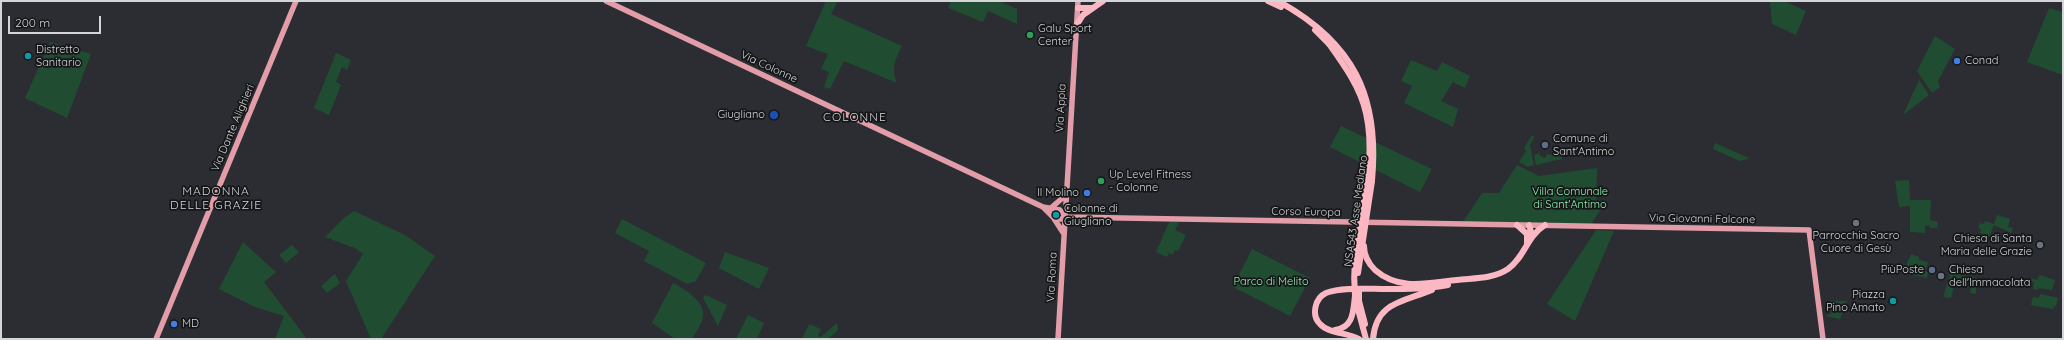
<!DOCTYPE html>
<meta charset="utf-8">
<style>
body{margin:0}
#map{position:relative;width:2064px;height:340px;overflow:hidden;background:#2b2d32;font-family:Quicksand,sans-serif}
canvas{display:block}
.frame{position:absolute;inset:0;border:2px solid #d4d5d8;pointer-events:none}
.scale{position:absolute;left:8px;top:16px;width:93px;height:18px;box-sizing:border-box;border:2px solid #d4d5d8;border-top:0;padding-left:5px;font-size:12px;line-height:14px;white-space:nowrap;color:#d4d5d8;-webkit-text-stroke:3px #151618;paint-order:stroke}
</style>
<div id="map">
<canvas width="2064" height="340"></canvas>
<div class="frame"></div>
<div class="scale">200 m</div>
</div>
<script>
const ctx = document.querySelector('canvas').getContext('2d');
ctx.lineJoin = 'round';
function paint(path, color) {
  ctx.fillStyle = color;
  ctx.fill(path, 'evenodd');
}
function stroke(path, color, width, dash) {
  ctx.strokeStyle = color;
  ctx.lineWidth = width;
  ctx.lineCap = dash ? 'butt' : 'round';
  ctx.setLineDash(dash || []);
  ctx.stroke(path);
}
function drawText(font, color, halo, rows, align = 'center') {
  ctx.font = font + ' Quicksand,sans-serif';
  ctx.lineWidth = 3.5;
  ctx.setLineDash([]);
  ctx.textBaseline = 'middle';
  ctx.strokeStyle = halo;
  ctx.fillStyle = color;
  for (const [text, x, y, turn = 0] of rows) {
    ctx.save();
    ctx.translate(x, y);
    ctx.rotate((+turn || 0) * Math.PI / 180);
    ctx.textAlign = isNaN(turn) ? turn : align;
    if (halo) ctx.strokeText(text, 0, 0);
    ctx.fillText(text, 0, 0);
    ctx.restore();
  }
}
paint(new Path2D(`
 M 826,1 L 838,1 L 831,14 L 902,46 C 895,60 891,68 897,83 L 844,61 L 830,89 L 824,87 L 829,72 L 821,69 L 828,54 L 806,46 Z
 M 951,1 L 999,1 L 1017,9 L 1017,24 L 988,11 L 983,22 L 948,8 Z
 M 1770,1 L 1784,1 L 1806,11 L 1796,35 L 1772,24 Z
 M 2049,8 L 2063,12 L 2063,75 L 2027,62 Z
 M 1935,36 L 1955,49 L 1938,81 L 1940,87 L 1932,93 L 1917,71 Z
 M 50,42 L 91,54 L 67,118 L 25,98 Z
 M 336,53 L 351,60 L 347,70 L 342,67 L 336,82 L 341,85 L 329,115 L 314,108 Z
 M 1411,60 L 1437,71 L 1442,62 L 1470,76 L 1465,88 L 1453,82 L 1441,101 L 1458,109 L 1453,127 L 1404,103 L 1412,86 L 1401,81 Z
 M 1919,80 L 1929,95 L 1903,115 Z
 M 1341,126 L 1432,169 L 1420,192 L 1330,147 Z
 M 1532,135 L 1534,137 L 1530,145 L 1534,165 L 1528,167 L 1519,162 L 1526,151 L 1524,148 Z
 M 1715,143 L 1749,158 L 1748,159 L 1740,161 L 1713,149 Z
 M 1554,147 L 1557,148 L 1562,159 L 1536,165 L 1534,155 L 1540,153 L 1539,155 L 1545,158 L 1547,154 L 1551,155 Z
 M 1517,165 L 1539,176 L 1597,168 L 1596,205 L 1601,209 L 1591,224 L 1463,222 L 1482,193 L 1499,193 Z
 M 1909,180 L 1910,200 L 1931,200 L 1930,220 L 1938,222 L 1937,228 L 1930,228 L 1929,225 L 1925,226 L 1925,233 L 1911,232 L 1910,234 L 1910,206 L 1899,207 L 1895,181 Z
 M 354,211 L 405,235 L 435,256 L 381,339 L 371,339 L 346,281 L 363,254 L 355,248 L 325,237 L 344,218 Z
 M 1997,215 L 2010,219 L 2008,227 L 2013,228 L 2011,233 L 1994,225 L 1989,237 L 1980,233 L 1981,229 L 1978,228 L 1980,223 L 1984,224 L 1985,221 L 1994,224 Z
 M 622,219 L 706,263 L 696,281 L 687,284 L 644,261 L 649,251 L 615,233 Z
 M 1169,222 L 1179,222 L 1175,230 L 1186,235 L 1178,251 L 1175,250 L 1173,255 L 1169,253 L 1167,257 L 1156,252 Z
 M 1596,230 L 1614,231 L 1575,321 L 1547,304 Z
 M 243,242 L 276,272 L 264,282 L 307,339 L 275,339 L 284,316 L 255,307 L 219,289 Z
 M 292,245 L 299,252 L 286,263 L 279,255 Z
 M 1252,249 L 1310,278 L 1290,316 L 1233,287 Z
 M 725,252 L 769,268 L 759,289 L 719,268 Z
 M 1911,254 L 1919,257 L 1919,260 L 1928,262 L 1925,271 L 1928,272 L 1927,278 L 1911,275 L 1912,271 L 1905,268 Z
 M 1951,272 L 1977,278 L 1976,294 L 1970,293 L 1971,288 L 1954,285 L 1951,298 L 1943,297 Z
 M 335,274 L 340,283 L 327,293 L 321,286 Z
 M 2040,275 L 2055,280 L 2052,290 L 2038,288 L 2038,290 L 2033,289 L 2034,282 L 2030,281 L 2030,278 L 2037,280 Z
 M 673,283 C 684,289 705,301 703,316 C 702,324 696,332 692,339 L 675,339 L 652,323 Z
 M 2040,294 L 2058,298 L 2056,306 L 2054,306 L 2053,309 L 2031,305 L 2033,297 L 2039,298 Z
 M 706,295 L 727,305 L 718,326 L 703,298 Z
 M 1830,301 L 1847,301 L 1840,319 L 1825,316 L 1831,314 Z
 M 748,315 L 764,323 L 757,339 L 736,339 Z
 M 809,324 L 821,329 L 818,335 L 821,337 L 837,323 L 838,330 L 828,339 L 802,339 Z`), '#204d32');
stroke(new Path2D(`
 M 606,1 L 1043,207 L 1060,210 L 1065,217
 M 1043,207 L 1053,217 L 1064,234
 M 1052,207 L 1066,195
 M 1053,217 L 1061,219 L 1065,217 L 1809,230 L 1823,339
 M 156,339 L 296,1
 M 1058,339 L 1078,1`), '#e29da8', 5.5);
stroke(new Path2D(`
 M 1268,1 L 1281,7
 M 1278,1 C 1353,42 1380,96 1372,181
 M 1078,8 L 1093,8
 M 1076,26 L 1083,15 L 1103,1
 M 1315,30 L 1329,44
 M 1517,225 L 1527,234 L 1527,244
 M 1529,225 L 1532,235
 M 1364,246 C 1364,256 1368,263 1375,270 C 1399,291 1428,283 1457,280 C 1474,278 1493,279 1508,269 C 1525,257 1526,237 1545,225
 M 1356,302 L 1366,339
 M 1335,330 C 1354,327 1353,311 1355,296
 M 1359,339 C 1347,332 1329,334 1320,324 C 1311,315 1315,298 1326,293 C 1341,287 1368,289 1384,289 C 1406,289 1427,289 1448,285
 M 1373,339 C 1376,302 1403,302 1432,290`), '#fbb8c3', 6);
stroke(new Path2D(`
 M 1329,44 C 1344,65 1360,87 1366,113 C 1377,162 1360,210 1355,259 C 1354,271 1354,284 1355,296
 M 1358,273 L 1372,181
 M 1359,290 L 1359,301 L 1365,324`), '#fbb8c3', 6);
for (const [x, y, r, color] of [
 [1030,35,4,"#2e9e5b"],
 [28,56,4,"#0f9aa8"],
 [1957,61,4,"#3f7fe0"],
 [774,115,5,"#1a4fb4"],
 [1545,145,4,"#5c6f8a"],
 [1101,181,4,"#2e9e5b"],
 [1087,193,4,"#3f7fe0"],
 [1056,215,4,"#0f9aa8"],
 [1856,223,4,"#6b7280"],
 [2040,245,4,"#6b7280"],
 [1932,270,4,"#5c6f8a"],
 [1941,276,4,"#6b7280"],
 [1893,301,4,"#0f9aa8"],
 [174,324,4,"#3f7fe0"]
]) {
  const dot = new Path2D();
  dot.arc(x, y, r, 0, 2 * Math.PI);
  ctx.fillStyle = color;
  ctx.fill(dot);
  stroke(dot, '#151618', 1.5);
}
drawText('11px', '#d4d5d8', '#151618', [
 ["Galu Sport",1038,29],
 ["Center",1038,42],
 ["Distretto",36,50],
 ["Sanitario",36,63],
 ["Conad",1965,61],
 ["Giugliano",765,115,"right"],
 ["Comune di",1553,139],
 ["Sant'Antimo",1553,152],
 ["Up Level Fitness",1109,175],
 ["- Colonne",1109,188],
 ["Il Molino",1079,193,"right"],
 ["Colonne di",1064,209],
 ["Giugliano",1064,222],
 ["Parrocchia Sacro",1856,236,"center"],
 ["Cuore di Gesù",1856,249,"center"],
 ["Chiesa di Santa",2032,239,"right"],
 ["Maria delle Grazie",2032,252,"right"],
 ["PiùPoste",1924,270,"right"],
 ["Chiesa",1949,270],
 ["dell'Immacolata",1949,283],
 ["Piazza",1885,295,"right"],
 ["Pino Amato",1885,308,"right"],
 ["MD",182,324]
], 'left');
drawText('11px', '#d4d5d8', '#151618', [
 ["Via Colonne",769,67,25],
 ["Via Appia",1061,108,-87],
 ["Via Dante Alighieri",233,128,-67],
 ["NSA543 Asse Mediano",1356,211,-82],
 ["Corso Europa",1306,212,1],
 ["Via Giovanni Falcone",1702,219,1],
 ["Via Roma",1052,277,-87]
]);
drawText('11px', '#8df0b1', '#151618', [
 ["Villa Comunale",1570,192],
 ["di Sant'Antimo",1570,205],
 ["Parco di Melito",1271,282]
]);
ctx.letterSpacing = '1px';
drawText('12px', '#d4d5d8', '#151618', [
 ["COLONNE",855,117],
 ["MADONNA",216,191],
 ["DELLE GRAZIE",216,205]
]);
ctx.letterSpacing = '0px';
</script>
